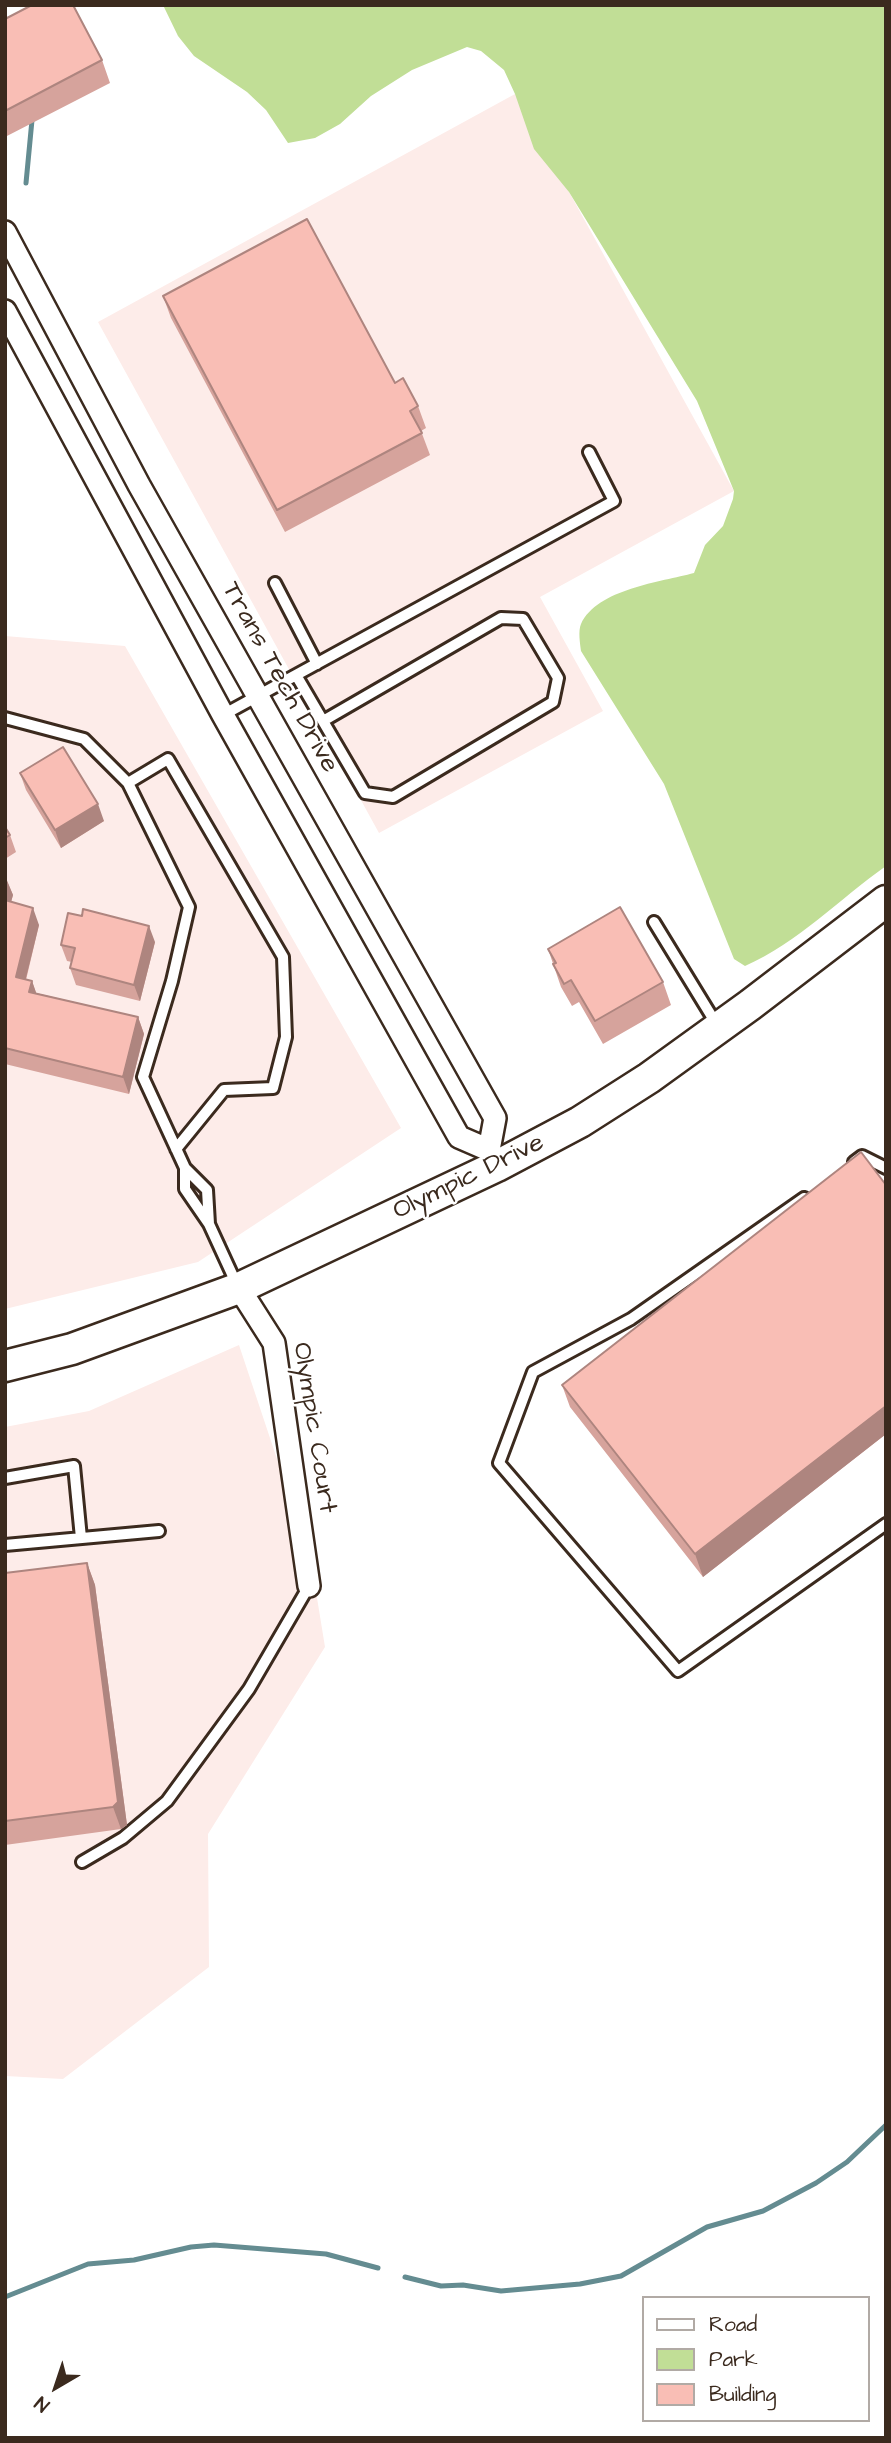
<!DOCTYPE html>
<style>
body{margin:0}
#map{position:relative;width:891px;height:2443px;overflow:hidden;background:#fff;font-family:"Architects Daughter",sans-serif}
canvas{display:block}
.frame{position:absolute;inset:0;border:7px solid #3b2a1e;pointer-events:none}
.legend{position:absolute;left:642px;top:2296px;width:228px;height:126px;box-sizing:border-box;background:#fff;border:2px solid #b1aaa5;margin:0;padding:9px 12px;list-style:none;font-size:21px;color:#3b2a1e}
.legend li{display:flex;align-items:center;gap:14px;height:35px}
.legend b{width:35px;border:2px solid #b1aaa5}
.north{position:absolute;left:21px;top:2352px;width:70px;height:70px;-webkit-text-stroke:5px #fff;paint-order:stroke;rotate:219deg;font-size:19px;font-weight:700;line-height:28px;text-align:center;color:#3b2a1e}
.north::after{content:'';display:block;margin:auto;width:24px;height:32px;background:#3b2a1e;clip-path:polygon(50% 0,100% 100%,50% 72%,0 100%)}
</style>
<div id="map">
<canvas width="891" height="2443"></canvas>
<div class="frame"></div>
<ul class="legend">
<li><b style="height:9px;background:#fff"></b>Road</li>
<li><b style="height:19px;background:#c1de96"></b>Park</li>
<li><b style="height:19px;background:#f9beb5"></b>Building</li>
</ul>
<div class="north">N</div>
</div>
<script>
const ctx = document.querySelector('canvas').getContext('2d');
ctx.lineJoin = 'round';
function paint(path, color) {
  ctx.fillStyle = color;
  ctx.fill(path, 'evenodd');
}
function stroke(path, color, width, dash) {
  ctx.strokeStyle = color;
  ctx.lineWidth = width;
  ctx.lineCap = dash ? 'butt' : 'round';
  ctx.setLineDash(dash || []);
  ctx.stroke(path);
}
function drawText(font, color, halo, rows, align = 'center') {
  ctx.font = font + ' "Architects Daughter",sans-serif';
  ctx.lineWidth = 5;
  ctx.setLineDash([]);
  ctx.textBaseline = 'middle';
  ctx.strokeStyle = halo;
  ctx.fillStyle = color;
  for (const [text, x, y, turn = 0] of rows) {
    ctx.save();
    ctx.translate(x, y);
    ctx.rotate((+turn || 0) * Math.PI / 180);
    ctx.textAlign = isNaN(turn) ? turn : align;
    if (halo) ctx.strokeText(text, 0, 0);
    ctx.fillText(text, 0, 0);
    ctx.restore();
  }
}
paint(new Path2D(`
 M 515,94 L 734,491 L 540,597 L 603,711 L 379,833 L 98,322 Z
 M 5,636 L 125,646 L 401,1128 L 198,1262 L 5,1309 Z
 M 239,1345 L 311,1561 L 325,1647 L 208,1834 L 209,1967 L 63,2079 L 5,2076 L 5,1427 L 89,1411 Z`), '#fdece9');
paint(new Path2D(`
 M 163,5 L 886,5 L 886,866 C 838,900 799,942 745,966 L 734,959 L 664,784 L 581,651 C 580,643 578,631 581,624 C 597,589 661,582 694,573 L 705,545 L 723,526 L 733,499 L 734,491 L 697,401 L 569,192 L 534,149 L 515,94 L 504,70 L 481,51 L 467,47 L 412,70 L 371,96 L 340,124 L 315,138 L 288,143 L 266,110 L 247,92 L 194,56 L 178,36 Z`), '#c1de96');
stroke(new Path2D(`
 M 26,183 L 32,120
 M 405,2277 L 441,2286 L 463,2285 L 501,2291 L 580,2284 L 621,2276 L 707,2227 L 763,2211 L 816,2183 L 847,2162 L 886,2125
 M 5,2297 L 88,2264 L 134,2260 L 191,2247 L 214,2245 L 326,2254 L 378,2268`), '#648c91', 5);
const lane = new Path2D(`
 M 275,583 L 317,664
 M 296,675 L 614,501 L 589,452
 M 223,715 L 296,675 L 365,793 L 393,797 L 553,702 L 558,678 L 523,619 L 501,618 L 323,721
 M 5,718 L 84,739 L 128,783 L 189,907 L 172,981 L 143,1077 L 185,1168 L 207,1190 L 209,1224
 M 128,783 L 168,759 L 283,957 L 286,1037 L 273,1088 L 224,1090 L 176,1149
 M 654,922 L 717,1025
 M 854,1162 L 862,1156 L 886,1168
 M 185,1168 L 185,1189 L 209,1224 L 237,1285
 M 804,1198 L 631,1319 L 533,1372 L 499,1463 L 678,1671 L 886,1524
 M 5,1478 L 74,1466 L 81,1538
 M 5,1545 L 159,1531
 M 82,1862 L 123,1838 L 167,1801 L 249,1689 L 309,1586`);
const street = new Path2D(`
 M 5,232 L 139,485 L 495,1118 L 489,1150
 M 5,311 L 223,715 L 459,1137 L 489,1150 L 495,1162
 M 239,1288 L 274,1343 L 309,1586`);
const secondary = new Path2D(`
 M 5,1366 L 72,1349 L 239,1288 L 497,1166 L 580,1122 L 649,1078 L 750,1005 L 886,901`);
stroke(lane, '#3b2a1e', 16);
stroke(street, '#3b2a1e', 26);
stroke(secondary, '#3b2a1e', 35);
stroke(lane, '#fff', 10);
stroke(street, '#fff', 21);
stroke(secondary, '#fff', 30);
paint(new Path2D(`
 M 5,19 L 102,60 L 110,83 L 5,137 Z
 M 163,296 L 418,406 L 426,428 L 421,431 L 430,455 L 285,532 L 171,318 Z
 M 20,773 L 104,821 L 61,848 L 26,790 Z
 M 5,827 L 10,835 L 16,852 L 5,859 Z
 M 5,877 L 13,895 L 11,902 L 39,925 L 26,980 L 32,981 L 36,993 L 138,1017 L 144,1034 L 129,1094 L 5,1064 Z
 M 155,942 L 140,1001 L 76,985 L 70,968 L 72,962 L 67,961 L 61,945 Z
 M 548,949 L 663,982 L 671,1005 L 603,1044 L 579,1002 L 572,1006 L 561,987 Z
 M 886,1185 L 886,1434 L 703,1577 L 570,1407 L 562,1385 Z
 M 87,1563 L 95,1585 L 127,1825 L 121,1829 L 5,1845 L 5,1573 Z`), '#d6a39c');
paint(new Path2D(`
 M 98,804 L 104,821 L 61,848 L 55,830 Z
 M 6,878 L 13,895 L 7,916 L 5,912 L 5,882 Z
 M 33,908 L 39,925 L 22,994 L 16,977 Z
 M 149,926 L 155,942 L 140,1001 L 134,985 Z
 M 32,981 L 38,998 L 29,992 Z
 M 138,1017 L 144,1034 L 129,1094 L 123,1077 Z
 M 886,1406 L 886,1434 L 703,1577 L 695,1554 Z
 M 87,1563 L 95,1585 L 127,1825 L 121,1829 L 113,1807 Z
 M 5,1940 L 7,1962 L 5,1964 Z`), '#ae857f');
const building = new Path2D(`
 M 32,5 L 73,5 L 102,60 L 5,111 L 5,19 Z
 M 307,219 L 395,383 L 403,378 L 418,406 L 410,411 L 422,433 L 277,510 L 163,296 Z
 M 63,747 L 98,804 L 55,830 L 20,773 Z
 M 5,827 L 10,835 L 5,838 Z
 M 5,900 L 33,908 L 16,977 L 32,981 L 29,992 L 138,1017 L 123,1077 L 5,1048 Z
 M 620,907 L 663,982 L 595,1021 L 571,980 L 564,984 L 553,964 L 556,963 L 548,949 Z
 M 83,909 L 149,926 L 134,985 L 70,968 L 75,948 L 61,945 L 68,913 L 82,916 Z
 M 861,1152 L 886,1185 L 886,1406 L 695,1554 L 562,1385 Z
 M 87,1563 L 118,1802 L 113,1807 L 5,1821 L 5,1573 Z`);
paint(building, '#f9beb5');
stroke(building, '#ae857f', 2);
drawText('26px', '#3b2a1e', '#fff', [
 ["Trans Tech Drive",279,678,61],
 ["Olympic Drive",469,1178,-26],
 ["Olympic Court",313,1428,81]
]);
</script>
